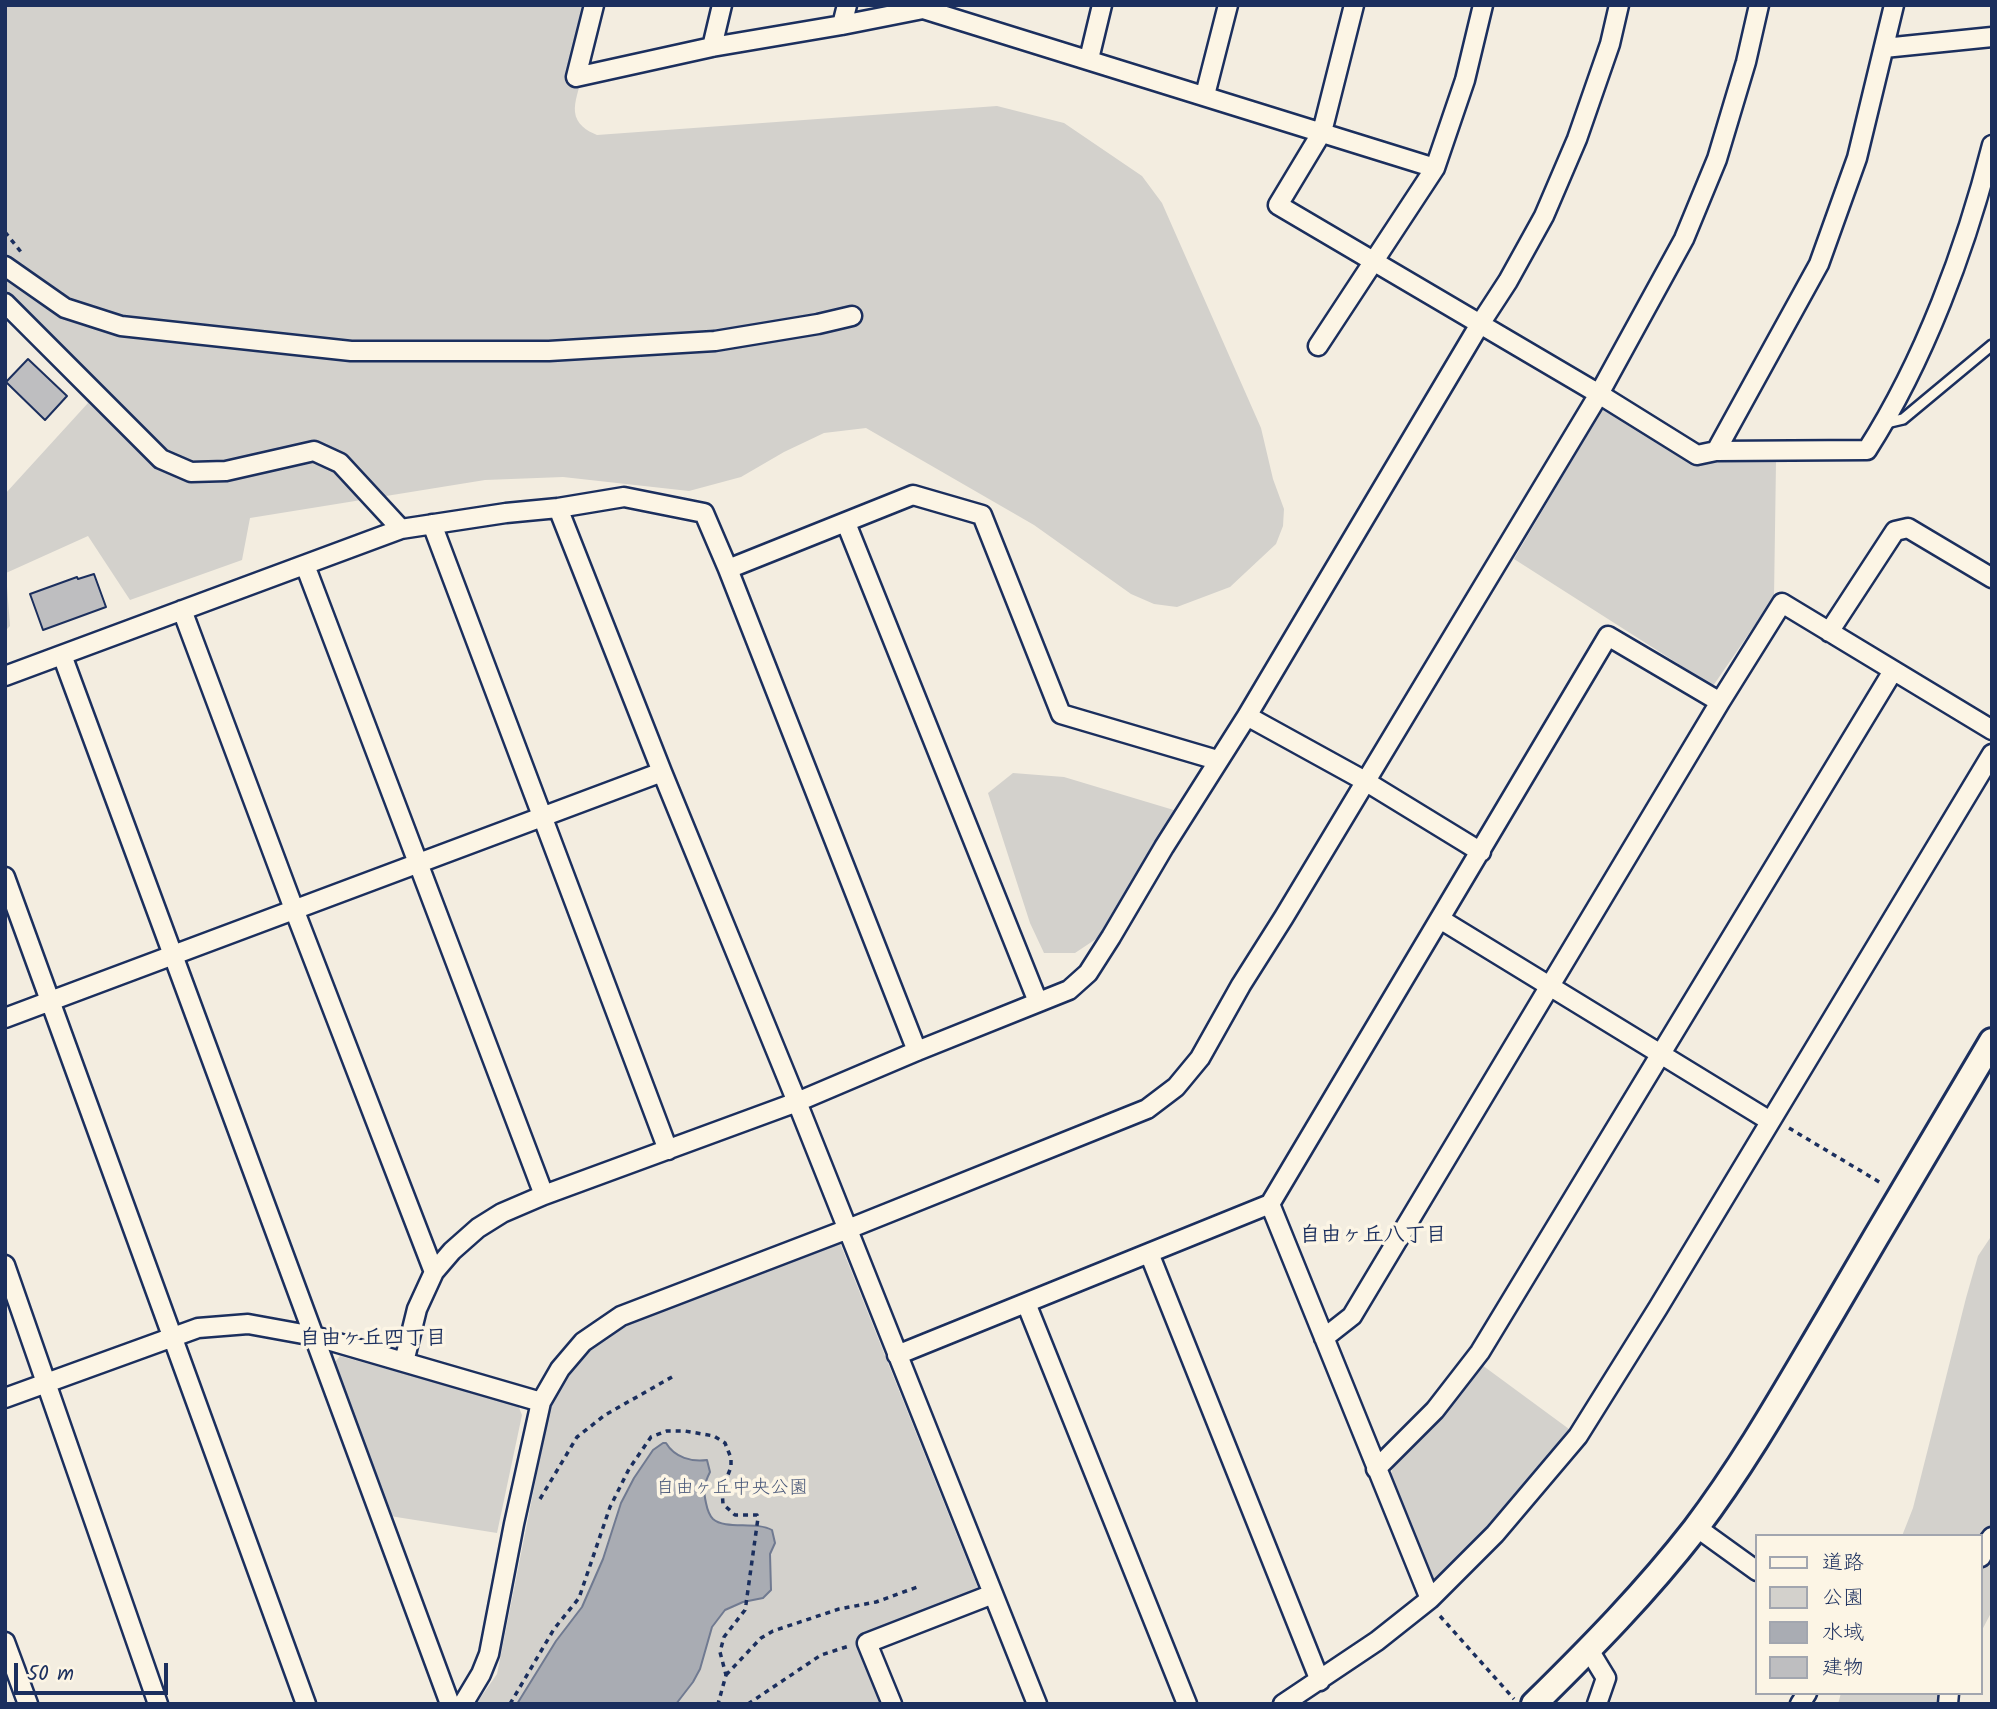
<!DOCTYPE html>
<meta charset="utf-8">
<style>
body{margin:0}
#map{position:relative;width:1997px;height:1709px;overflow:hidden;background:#f3ede0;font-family:Kalam,"Klee One",sans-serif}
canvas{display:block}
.frame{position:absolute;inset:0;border:7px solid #1b2f5e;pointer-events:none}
.legend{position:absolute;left:1755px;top:1534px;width:228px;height:161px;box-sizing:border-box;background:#fcf5e5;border:2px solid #a2a6af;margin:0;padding:9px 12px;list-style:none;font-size:21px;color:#1b2f5e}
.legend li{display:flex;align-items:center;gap:14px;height:35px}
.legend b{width:35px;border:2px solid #a2a6af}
.scale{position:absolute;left:14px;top:1663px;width:154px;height:32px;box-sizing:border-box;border:4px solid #1b2f5e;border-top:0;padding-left:9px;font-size:21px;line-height:24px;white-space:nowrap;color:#1b2f5e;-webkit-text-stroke:5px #fcf5e5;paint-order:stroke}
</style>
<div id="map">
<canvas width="1997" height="1709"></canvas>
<div class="frame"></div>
<ul class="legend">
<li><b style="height:9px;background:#fcf5e5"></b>道路</li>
<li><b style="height:19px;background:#d3d1cc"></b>公園</li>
<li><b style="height:19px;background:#a9acb3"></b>水域</li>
<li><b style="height:19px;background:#bebec0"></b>建物</li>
</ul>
<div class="scale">50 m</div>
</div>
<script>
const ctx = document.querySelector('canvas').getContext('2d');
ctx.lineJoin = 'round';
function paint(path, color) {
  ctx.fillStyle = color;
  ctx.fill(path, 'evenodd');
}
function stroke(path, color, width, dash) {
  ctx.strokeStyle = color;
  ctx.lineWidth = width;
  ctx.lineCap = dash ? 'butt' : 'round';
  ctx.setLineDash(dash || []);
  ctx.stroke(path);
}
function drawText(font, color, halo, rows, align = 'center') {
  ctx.font = font + ' Kalam,"Klee One",sans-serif';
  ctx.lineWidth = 7;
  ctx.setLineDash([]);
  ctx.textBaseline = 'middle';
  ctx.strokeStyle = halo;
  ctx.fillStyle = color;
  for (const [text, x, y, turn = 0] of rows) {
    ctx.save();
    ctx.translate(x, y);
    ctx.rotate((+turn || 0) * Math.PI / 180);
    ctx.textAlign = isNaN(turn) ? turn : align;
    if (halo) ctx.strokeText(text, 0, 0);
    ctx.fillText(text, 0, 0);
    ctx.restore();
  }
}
paint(new Path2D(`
 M 5,5 L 605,5 C 596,30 588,54 581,80 C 579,89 574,102 575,112 C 576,124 587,131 597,135 L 997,106 L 1064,123 L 1142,176 L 1162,203 L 1261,428 L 1273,479 L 1284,509 L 1283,526 L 1276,544 L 1230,587 L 1177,607 L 1154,604 L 1131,594 L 1034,525 L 866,428 L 824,433 L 784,452 L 741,477 L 689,491 L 563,477 L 485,480 L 250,518 L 242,560 L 130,600 L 88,536 L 6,573 L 10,626 L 5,631 L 5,494 L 88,403 L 5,316 Z
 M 1604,406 L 1695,461 L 1776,462 L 1774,597 L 1713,686 L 1514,559 Z
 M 1013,773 L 1064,777 L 1177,811 L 1105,933 L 1075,953 L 1044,953 L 1030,923 L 988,793 Z
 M 1992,1235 L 1992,1611 L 1981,1632 L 1981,1536 L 1902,1536 L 1913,1508 L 1966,1298 L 1978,1256 Z
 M 840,1243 L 978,1588 L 859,1635 L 886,1704 L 476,1704 L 497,1674 L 552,1398 C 576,1363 587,1347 625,1325 Z
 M 340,1356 L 518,1405 L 522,1415 L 497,1533 L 390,1516 L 335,1362 Z
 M 1482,1365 L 1569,1429 L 1538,1472 L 1439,1581 L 1430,1579 L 1390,1476 L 1393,1468 L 1439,1420 Z
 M 1841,1693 L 1951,1693 L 1946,1704 L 1838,1704 Z`), '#d3d1cc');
const water = new Path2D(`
 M 663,1443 L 666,1443 C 675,1458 692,1462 707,1460 L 710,1472 C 704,1484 703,1490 706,1503 C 707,1508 709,1515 713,1519 C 725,1530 756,1521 772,1530 L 775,1543 L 770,1554 L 771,1590 L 763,1598 L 743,1602 L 725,1610 L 712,1627 L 700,1669 L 693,1682 L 676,1704 L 517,1704 L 556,1641 L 582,1607 L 603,1559 L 621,1503 L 634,1478 L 653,1450 Z`);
paint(water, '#a9acb3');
stroke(water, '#707a91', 2);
const building = new Path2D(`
 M 28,359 L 67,396 L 45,420 L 6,382 Z
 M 94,574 L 106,607 L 43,630 L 30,594 L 77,577 L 78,579 Z`);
paint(building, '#bebec0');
stroke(building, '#1b2f5e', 2);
const lane = new Path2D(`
 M 1886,423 L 1903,419 L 1992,345`);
const street = new Path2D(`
 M 594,5 L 576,77 L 712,47 L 842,25 L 923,9 L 1435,168
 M 1354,5 L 1322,132 L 1278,205 L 1599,394 L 1697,455 L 1716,451 L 1819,264 L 1857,158 L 1894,5
 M 842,25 L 847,5
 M 712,47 L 722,5
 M 1884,48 L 1992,37
 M 1089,59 L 1102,5
 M 1205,95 L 1228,5
 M 5,266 L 65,308 L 121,326 L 351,351 L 549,351 L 715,341 L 818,324 L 852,316
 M 5,303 L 161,459 L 191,472 L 226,471 L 314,451 L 340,463 L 401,529
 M 1318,346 L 1435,168 L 1465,80 L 1483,5
 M 1716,451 L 1867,450 C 1924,361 1966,248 1992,145
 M 558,508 L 662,772 L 797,1102 L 1037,1704
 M 846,523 L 1038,1002
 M 432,524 L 668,1150
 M 305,565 L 544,1195
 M 728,569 L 917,1051
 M 182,610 L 294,909 L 434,1272
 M 1829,632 L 1895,531 L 1908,528 L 1992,578
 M 62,655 L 450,1704
 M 5,676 L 401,529 L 506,513 L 558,508 L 624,497 L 704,513 L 728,569 L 913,495 L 982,515 L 1061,714 L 1217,760
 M 1247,716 L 1365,781 L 1481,852
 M 5,877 L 306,1704
 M 1440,919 L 1770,1121
 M 5,1018 L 662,772
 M 1270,1204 L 1430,1599
 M 1149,1253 L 1320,1681
 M 5,1265 L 158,1704
 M 1026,1303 L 1187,1704
 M 1324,1338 L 1352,1316 L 1720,702 L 1782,603 L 1992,730
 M 897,1355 L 1270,1204 L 1608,636 L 1720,702
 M 404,1362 L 417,1309 L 434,1272 L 452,1251 L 478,1228 L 502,1213 L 544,1195 L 797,1102 L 917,1051 L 1069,990 L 1088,973 L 1111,937 L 1164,847 L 1247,716 L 1480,324 L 1508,281 L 1544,216 L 1577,139 L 1610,44 L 1619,5
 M 5,1398 L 198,1328 L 248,1324 L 314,1336 L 541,1402
 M 1376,1469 L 1435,1410 L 1480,1352 L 1893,671
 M 1696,1527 L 1757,1571
 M 1981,1557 L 1986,1545 L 1992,1537
 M 5,1642 L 28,1704
 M 1589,1650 L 1606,1678 L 1597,1704
 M 463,1704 L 481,1674 L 489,1654 L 514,1524 L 541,1402 L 560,1369 L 583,1342 L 621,1316 L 848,1229 L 1147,1109 L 1176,1087 L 1200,1058 L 1241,985 L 1284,917 L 1599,394 L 1684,239 L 1717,159 L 1746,62 L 1759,5
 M 892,1704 L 867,1643 L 993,1594
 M 1283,1704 L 1377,1641 L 1430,1599 L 1495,1534 L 1578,1436 L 1658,1308 L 1992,754
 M 1800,1704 L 1807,1693
 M 1948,1704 L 1949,1693`);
const secondary = new Path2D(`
 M 1534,1704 C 1591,1648 1646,1592 1695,1529 C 1745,1463 1786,1390 1828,1319 C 1882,1226 1937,1134 1992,1041`);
stroke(lane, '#1b2f5e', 14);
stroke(street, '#1b2f5e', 23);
stroke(secondary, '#1b2f5e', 30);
stroke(new Path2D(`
 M 5,232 L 21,252
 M 1789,1128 L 1881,1183
 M 540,1499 L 577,1437 L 605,1415 L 672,1377
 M 1440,1616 L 1514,1699
 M 726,1675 L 761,1638 L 773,1631 L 839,1609 L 876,1602 L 920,1586
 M 510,1704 L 554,1629 L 579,1598 L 610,1507 L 629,1469 L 651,1437 L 667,1431 L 685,1431 L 714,1436 L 725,1443 L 731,1458 L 731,1467 L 722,1490 L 723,1504 L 735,1515 L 757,1515 L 758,1518 L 746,1604 L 745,1610 L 724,1637 L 720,1652 L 726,1675 L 718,1704
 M 748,1704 L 821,1655 L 849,1646`), '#1b2f5e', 3.5, [5, 5]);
stroke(lane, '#fcf5e5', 9);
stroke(street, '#fcf5e5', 18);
stroke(secondary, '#fcf5e5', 24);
drawText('19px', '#49587a', '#fcf5e5', [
 ["自由ヶ丘中央公園",732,1490]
]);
drawText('bold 21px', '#1b2f5e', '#fcf5e5', [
 ["自由ヶ丘八丁目",1373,1237],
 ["自由ヶ丘四丁目",373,1340]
]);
</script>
